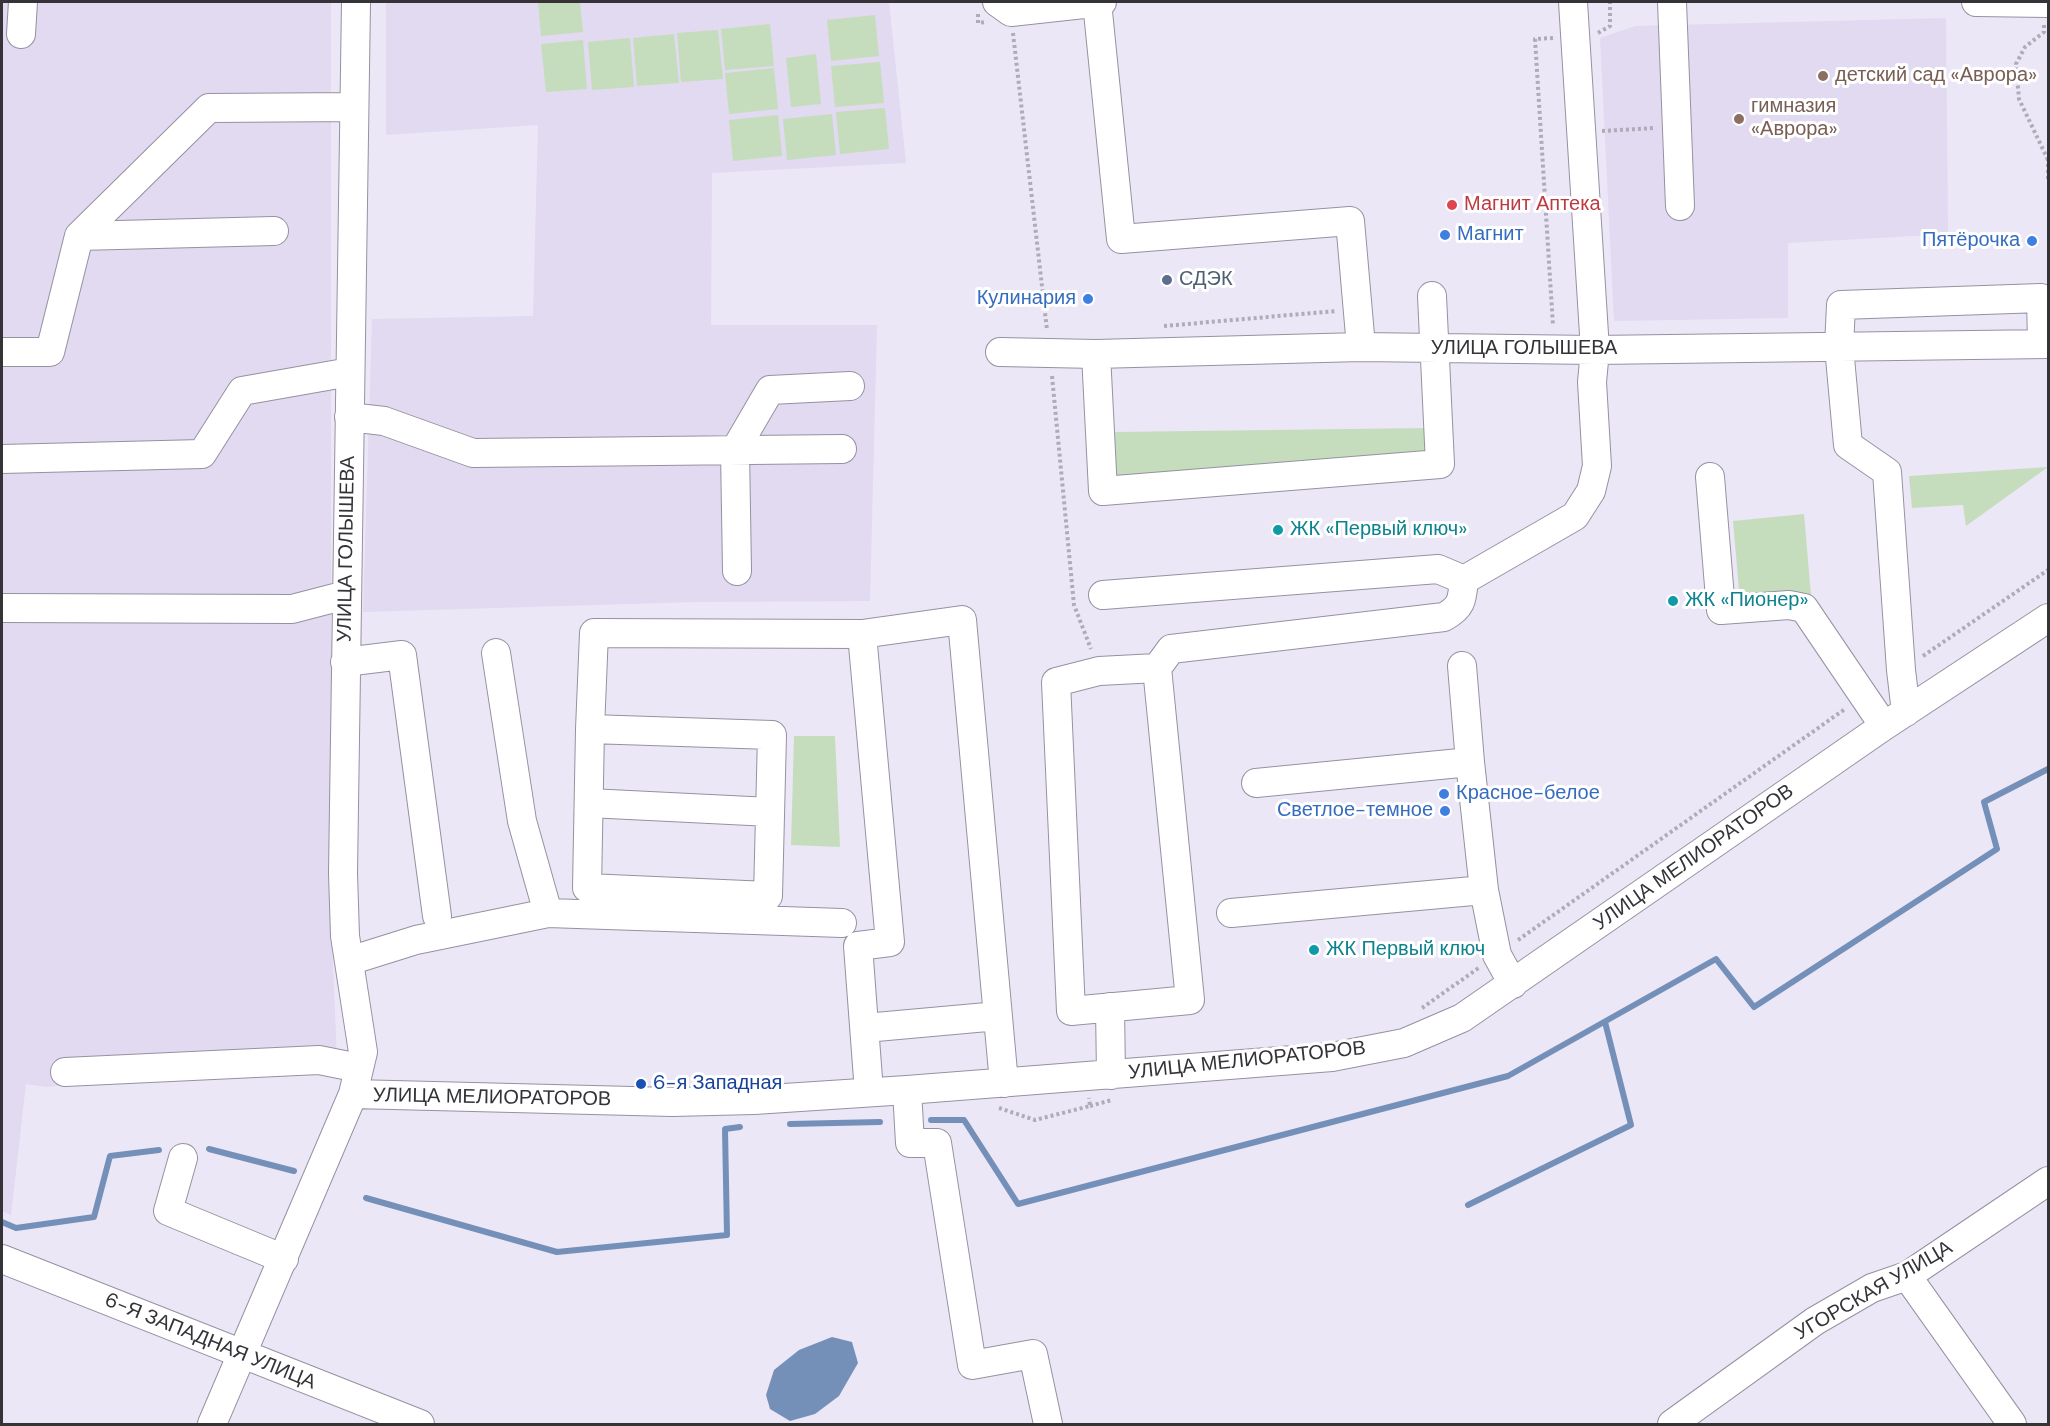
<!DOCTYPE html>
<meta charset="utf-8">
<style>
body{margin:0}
#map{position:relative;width:2050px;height:1426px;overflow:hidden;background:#ece7f7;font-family:"DM Sans",sans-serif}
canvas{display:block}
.frame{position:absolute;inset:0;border:3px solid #353238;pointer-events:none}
</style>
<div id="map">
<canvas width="2050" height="1426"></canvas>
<div class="frame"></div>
</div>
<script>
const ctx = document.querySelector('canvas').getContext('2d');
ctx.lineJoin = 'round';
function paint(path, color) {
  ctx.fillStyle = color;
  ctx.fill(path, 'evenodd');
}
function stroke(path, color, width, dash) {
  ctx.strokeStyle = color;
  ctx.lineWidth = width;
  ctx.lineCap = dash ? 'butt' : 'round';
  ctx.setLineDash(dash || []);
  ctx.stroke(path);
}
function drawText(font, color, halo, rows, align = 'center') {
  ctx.font = font + ' "DM Sans",sans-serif';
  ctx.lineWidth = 6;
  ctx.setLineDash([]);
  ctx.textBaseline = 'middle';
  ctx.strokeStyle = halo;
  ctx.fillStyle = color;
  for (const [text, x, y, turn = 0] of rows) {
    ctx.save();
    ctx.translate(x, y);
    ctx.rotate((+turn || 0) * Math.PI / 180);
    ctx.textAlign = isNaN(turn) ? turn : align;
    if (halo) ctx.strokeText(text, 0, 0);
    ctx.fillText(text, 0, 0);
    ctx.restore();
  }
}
paint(new Path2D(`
 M 2,2 L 331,2 L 331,616 L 334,724 L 331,919 L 337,1059 L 46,1087 L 26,1084 L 11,1215 L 2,1211 Z
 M 386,2 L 889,2 L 906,163 L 712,173 L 711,325 L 877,325 L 870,601 L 695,602 L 363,612 L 372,319 L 533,316 L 538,125 L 386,135 Z
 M 1946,18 L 1948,234 L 1788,243 L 1788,318 L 1614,321 L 1600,38 L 1635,26 Z`), '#e1daf0');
paint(new Path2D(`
 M 538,2 L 580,2 L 583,32 L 541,36 Z
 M 875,15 L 879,56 L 831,61 L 827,20 Z
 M 770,24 L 774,66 L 725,70 L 721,29 Z
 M 718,30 L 723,79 L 681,82 L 677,33 Z
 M 674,34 L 679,83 L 637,86 L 633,38 Z
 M 630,38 L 634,87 L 592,90 L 588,42 Z
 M 583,40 L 587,89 L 546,92 L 541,44 Z
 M 816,54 L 821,104 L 791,107 L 786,58 Z
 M 880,62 L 884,103 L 835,107 L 831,66 Z
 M 774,68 L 778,109 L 729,114 L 725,73 Z
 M 885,108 L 889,149 L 840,154 L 836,112 Z
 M 832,114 L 836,155 L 787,160 L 783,119 Z
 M 778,115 L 782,156 L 733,161 L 729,120 Z
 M 1427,428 L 1430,456 L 1117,479 L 1114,432 Z
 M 2048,467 L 1966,526 L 1963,505 L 1912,508 L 1909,476 Z
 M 1804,514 L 1811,595 L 1740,602 L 1733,521 Z
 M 794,736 L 835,736 L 840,847 L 791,845 Z`), '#c5ddbd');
paint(new Path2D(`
 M 832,1337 L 852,1342 L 858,1363 L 839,1396 L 815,1414 L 790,1421 L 770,1409 L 766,1395 L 774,1370 L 799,1350 Z`), '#7490b8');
stroke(new Path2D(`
 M 931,1120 L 964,1120 L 1018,1204 L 1508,1076 L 1716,959 L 1754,1007 L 1997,849 L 1984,802 L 2048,769
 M 790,1124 L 880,1122
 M 209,1149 L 294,1171
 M 366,1198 L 557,1252 L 727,1235 L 725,1129 L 740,1127
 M 1468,1205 L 1631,1125 L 1605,1022
 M 2,1222 L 16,1228 L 94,1217 L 110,1156 L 159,1150`), '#7490b8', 6);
const minor = new Path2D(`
 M 997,2 L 1011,12 L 1102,2
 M 1097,2 L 1121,239 L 1350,221 L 1361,347
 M 1672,2 L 1680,206
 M 1976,2 L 2048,3
 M 21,34 L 23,2
 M 79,236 L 274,231
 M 2,352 L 50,352 L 79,236 L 209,108 L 354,107
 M 1000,352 L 1096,354 L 1361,347 L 1595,350 L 2048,344
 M 1096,354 L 1103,491 L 1440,464 L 1432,296
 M 349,417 L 384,421 L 473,453 L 842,449
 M 2,459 L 202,454 L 242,391 L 350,372
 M 1710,477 L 1721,610 L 1789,605 L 1804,608 L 1884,726
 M 737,571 L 735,450 L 770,390 L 850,386
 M 1103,595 L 1438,569 L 1464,580
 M 2,608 L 292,609 L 346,595
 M 496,653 L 522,821 L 548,913
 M 345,662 L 402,655 L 437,916
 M 1462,666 L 1470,762
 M 1157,668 L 1171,649 L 1444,617 C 1462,607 1462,600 1464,580 L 1575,516 L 1591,491 L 1597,466 L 1592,382 L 1595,350 L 1573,2
 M 1157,668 L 1190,1000 L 1071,1011 L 1056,682 L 1099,671 Z
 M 1906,712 L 1901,670 L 1887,472 L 1848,445 L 1839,347 L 1841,305 L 2041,298 L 2042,344
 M 590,729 L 772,735 L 768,896 L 587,888 L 590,729 L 594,633 L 862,634
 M 1256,783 L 1470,762 L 1484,890 L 1497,955 L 1513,984
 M 589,803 L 770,812
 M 1231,913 L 1484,890
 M 349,961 L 416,940 L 548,913 L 842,923
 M 1110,1007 L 1111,1075
 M 865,1028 L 998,1016
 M 65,1072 L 319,1060 L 359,1068
 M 907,1090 L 910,1143 L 937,1143 L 972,1365 L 1033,1354 L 1048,1424
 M 869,1092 L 858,946 L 890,942 L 862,634 L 962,620 L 1004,1083
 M 353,1094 L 672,1102 L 754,1100 L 907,1090 L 1332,1057 L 1404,1043 L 1462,1018 L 1884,726 L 2048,618
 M 183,1158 L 168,1211 L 284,1259
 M 2,1259 L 420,1424
 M 1907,1276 L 2012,1424
 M 212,1424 L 353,1094 L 363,1052 L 345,936 L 343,873 L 356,2
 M 1672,1424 L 1815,1321 L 1872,1288 L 1907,1276 L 2048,1181`);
stroke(minor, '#9691a0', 30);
stroke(new Path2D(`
 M 978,14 L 978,23 L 986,22
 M 2044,25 L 2044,32 L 2025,47 L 2016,64 L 2019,99 L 2048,160
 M 1013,33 L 1047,330
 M 1598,33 L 1610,26 L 1610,2
 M 1553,38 L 1535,39 L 1553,326
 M 1602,131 L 1655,128
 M 2048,158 L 2048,181
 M 1164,326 L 1336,311
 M 1052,376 L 1074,605 L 1091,649
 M 1923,656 L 2048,570
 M 1518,940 L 1845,709
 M 1422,1008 L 1480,967
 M 1090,1106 L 1112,1100
 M 999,1108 L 1035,1120 L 1090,1106 L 1089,1098`), '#afabb7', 4, [3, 3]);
stroke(minor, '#fff', 28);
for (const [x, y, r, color] of [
 [1823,76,6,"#8d6e63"],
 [1739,119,6,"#8d6e63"],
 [1452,205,6,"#e0444e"],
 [1445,235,6,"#3f7fe0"],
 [2032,241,6,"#3f7fe0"],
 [1167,280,6,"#5c6f8a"],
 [1088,299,6,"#3f7fe0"],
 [1278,530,6,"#0f9aa8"],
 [1673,601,6,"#0f9aa8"],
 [1444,794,6,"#3f7fe0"],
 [1445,811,6,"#3f7fe0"],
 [1314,950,6,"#0f9aa8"],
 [641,1084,6,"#1a4fb4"]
]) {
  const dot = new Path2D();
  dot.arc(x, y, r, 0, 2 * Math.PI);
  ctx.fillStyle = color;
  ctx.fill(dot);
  stroke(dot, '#fff', 2);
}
drawText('20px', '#785e54', '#fff', [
 ["детский сад «Аврора»",1835,76],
 ["гимназия",1751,107],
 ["«Аврора»",1751,130]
], 'left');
drawText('20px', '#be3a42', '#fff', [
 ["Магнит Аптека",1464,205]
], 'left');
drawText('20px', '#366cbe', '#fff', [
 ["Магнит",1457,235,"left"],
 ["Пятёрочка",2020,241],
 ["Кулинария",1076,299],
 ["Красное-белое",1456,794,"left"],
 ["Светлое-темное",1433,811]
], 'right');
drawText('20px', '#4e5e75', '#fff', [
 ["СДЭК",1179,280]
], 'left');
drawText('20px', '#353238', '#fff', [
 ["УЛИЦА ГОЛЫШЕВА",1524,349],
 ["УЛИЦА ГОЛЫШЕВА",347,549,-89],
 ["УЛИЦА МЕЛИОРАТОРОВ",1694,858,-35],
 ["УЛИЦА МЕЛИОРАТОРОВ",1247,1061,-6],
 ["УЛИЦА МЕЛИОРАТОРОВ",492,1098,1],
 ["УГОРСКАЯ УЛИЦА",1874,1291,-30],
 ["6-Я ЗАПАДНАЯ УЛИЦА",210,1342,22]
]);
drawText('20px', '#0d838f', '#fff', [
 ["ЖК «Первый ключ»",1290,530],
 ["ЖК «Пионер»",1685,601],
 ["ЖК Первый ключ",1326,950]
], 'left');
drawText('20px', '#164399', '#fff', [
 ["6-я Западная",653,1084]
], 'left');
</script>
